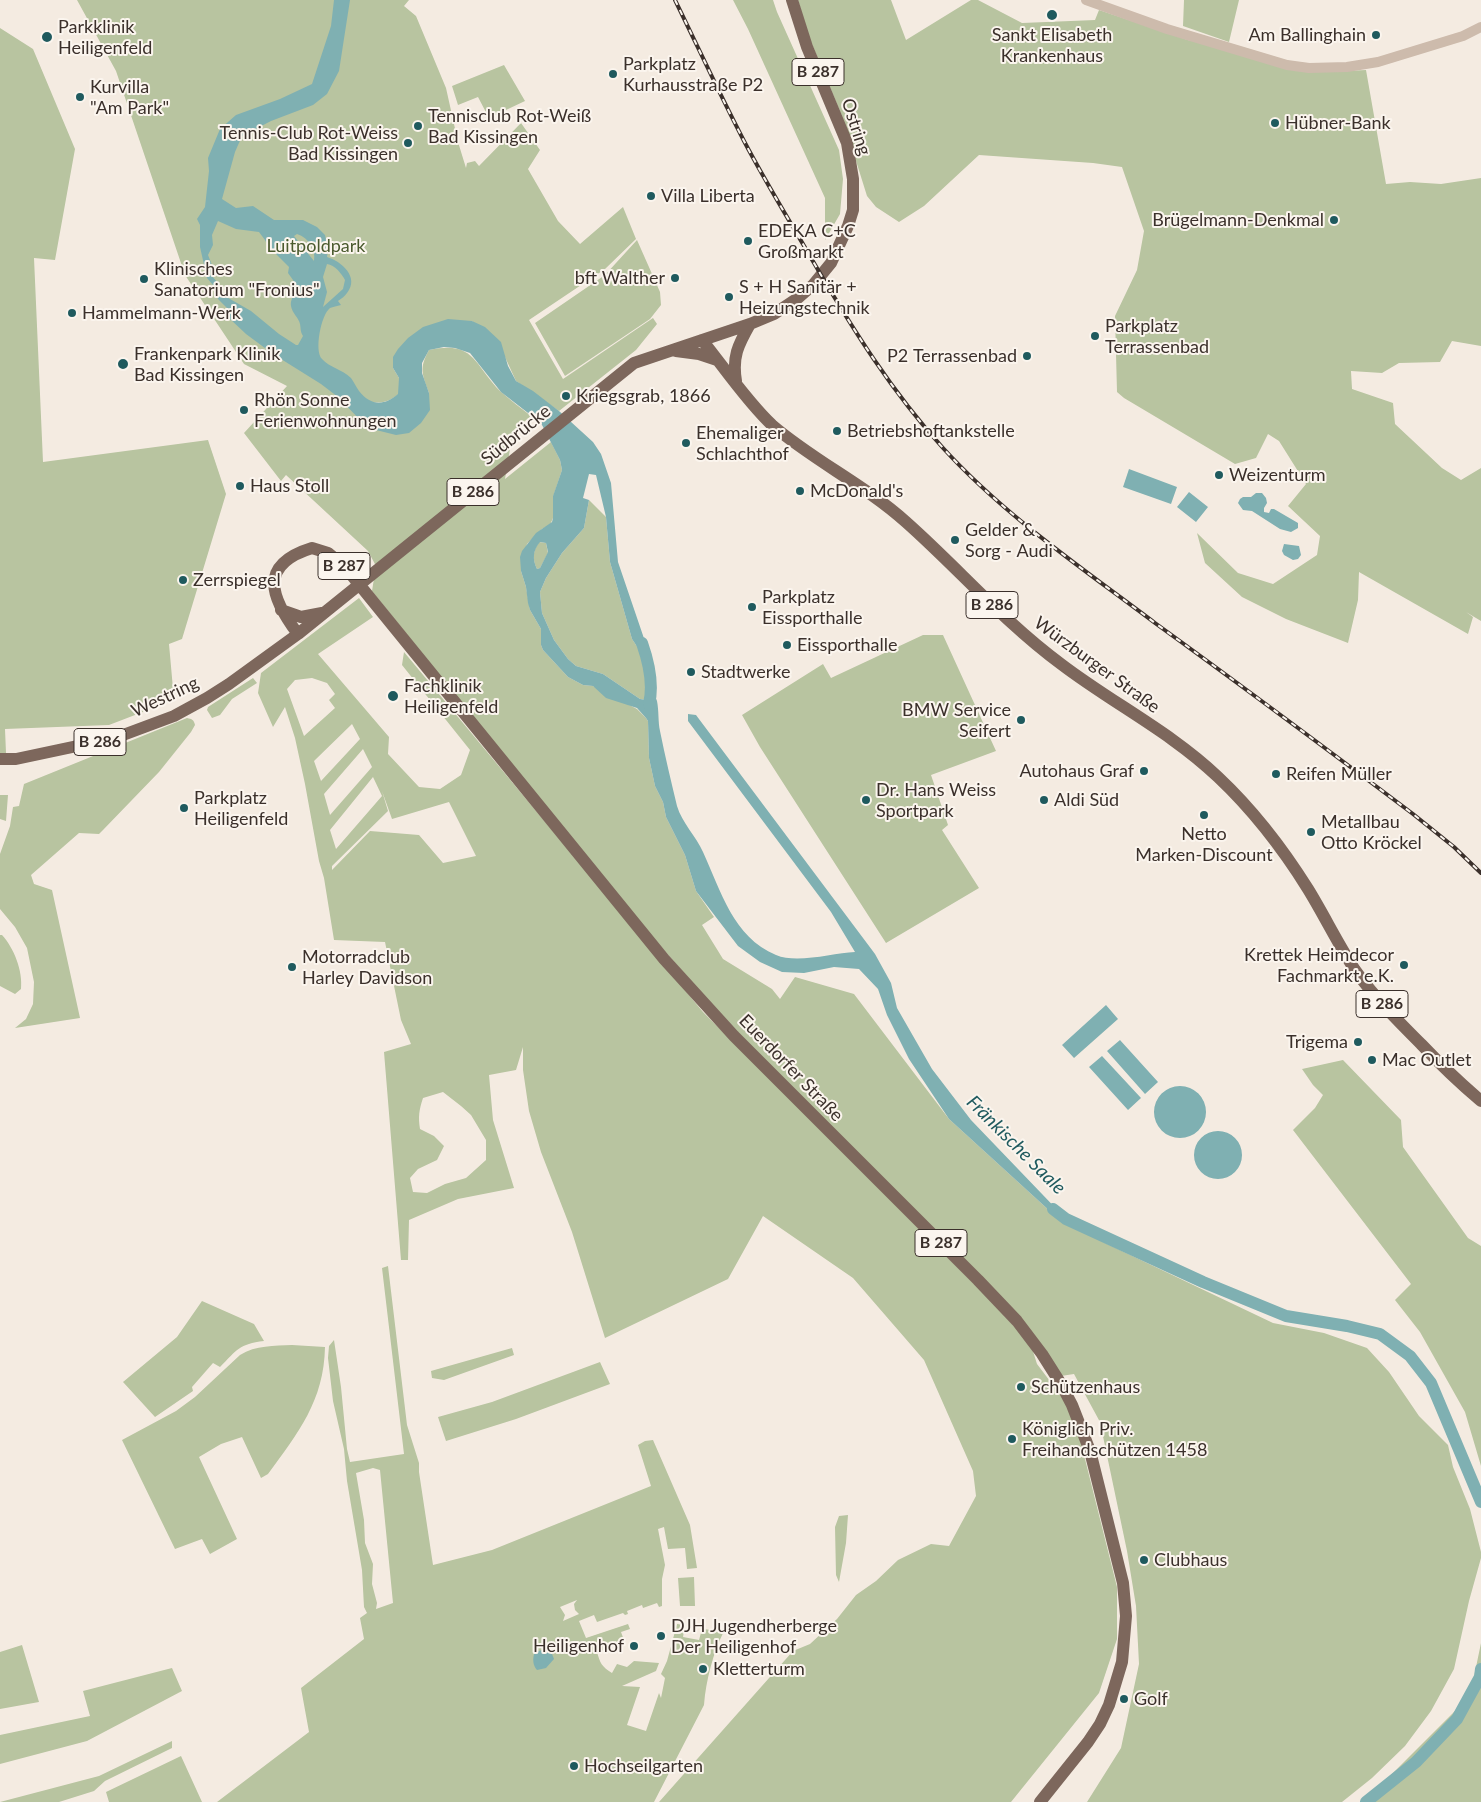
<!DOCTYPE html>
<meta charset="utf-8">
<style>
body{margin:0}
canvas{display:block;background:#f4ebe1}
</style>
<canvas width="1481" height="1802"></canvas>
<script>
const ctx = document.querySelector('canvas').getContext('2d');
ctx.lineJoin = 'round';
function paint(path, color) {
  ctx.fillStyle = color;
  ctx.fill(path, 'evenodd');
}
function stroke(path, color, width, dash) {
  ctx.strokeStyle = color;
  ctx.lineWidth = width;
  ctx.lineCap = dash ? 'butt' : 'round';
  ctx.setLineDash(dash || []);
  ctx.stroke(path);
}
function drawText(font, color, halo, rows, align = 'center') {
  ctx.font = font + ' Lato,sans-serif';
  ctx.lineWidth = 4;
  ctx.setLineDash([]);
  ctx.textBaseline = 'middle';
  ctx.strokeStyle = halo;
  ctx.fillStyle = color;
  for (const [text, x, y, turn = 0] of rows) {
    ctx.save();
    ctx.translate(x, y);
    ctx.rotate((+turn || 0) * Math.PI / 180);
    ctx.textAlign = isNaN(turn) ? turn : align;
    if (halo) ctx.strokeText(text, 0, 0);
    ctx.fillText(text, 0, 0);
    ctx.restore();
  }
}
paint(new Path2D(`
 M 77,0 L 409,0 L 404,6 L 416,16 L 446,88 L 458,142 L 466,168 L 467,163 L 475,161 L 479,166 L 521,123 L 540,150 L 528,169 L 558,221 L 580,244 L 623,207 L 636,239 L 605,269 L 529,320 L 563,379 L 653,318 L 657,324 L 636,350 L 559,411 L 516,381 L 505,357 L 472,321 L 393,368 L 399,378 L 399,394 C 389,401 383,404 371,402 L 362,422 L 429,393 C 422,374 419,368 429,350 C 475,340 474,365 500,391 C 510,400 521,408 531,416 L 513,431 L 505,479 L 551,442 L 560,460 L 562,470 L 553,497 L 553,518 L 550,525 L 542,529 L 527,544 L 521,571 L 526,587 L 530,610 L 541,629 L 541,645 L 543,650 L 568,677 L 583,685 L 593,686 L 637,709 L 646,718 L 648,721 L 649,758 L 655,786 L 663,802 L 666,817 L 685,855 L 696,891 L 714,917 L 702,925 L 723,959 L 772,989 L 780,999 L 795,977 L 854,994 L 949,1119 L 1052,1213 L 1103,1242 L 1273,1323 L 1324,1333 L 1367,1348 L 1389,1372 L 1419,1416 L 1448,1445 L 1453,1467 L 1470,1509 L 1481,1552 L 1481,1558 L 1469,1601 L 1454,1669 L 1431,1711 L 1405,1746 L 1372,1778 L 1342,1802 L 1087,1802 L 1121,1748 L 1139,1664 L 1136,1606 L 1127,1551 L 1100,1422 L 1074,1374 L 1061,1376 L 720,1014 L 621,901 L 372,591 L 376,566 L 368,551 L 286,475 L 281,481 L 244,433 L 287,386 L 244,364 L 185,275 L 116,71 Z
 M 733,0 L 773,0 L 777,12 L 839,150 L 843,179 L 840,214 L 825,240 L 825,198 L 748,29 Z
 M 798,0 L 891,0 L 906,40 L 971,0 L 978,0 L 1022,23 L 1095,20 L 1099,10 L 1188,40 L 1326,72 L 1366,70 L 1386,184 L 1410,182 L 1441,184 L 1481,178 L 1481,346 L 1452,341 L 1440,362 L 1399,363 L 1382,373 L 1351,371 L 1352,389 L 1393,403 L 1395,424 L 1442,468 L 1461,480 L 1481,468 L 1481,621 L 1466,612 L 1473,617 L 1468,634 L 1359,572 L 1358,600 L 1348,643 L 1286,619 L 1242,597 L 1205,563 L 1197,533 L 1238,573 L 1273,584 L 1317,555 L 1320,536 L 1288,506 L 1306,484 L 1279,441 L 1268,434 L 1256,458 L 1235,464 L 1124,398 L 1117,392 L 1115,316 L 1137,270 L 1144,231 L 1122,167 L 1093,163 L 979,155 L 924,206 L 899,222 L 876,207 L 867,196 L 842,116 L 809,37 Z
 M 1184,0 L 1239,0 L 1229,42 L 1183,26 Z
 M 0,28 L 33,49 L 75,149 L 55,260 L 34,258 L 43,462 L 208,440 L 226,494 L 182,639 L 169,644 L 174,700 L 109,725 L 5,729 L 6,753 L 0,753 Z
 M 504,65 L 525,101 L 489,118 L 478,97 L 458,105 L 452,86 Z
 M 637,240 L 660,292 L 661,305 L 650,319 L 565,376 L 535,323 L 605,275 Z
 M 589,500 L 606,517 L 610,562 L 632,639 L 646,660 L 647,700 L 640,699 L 603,674 L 576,666 L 568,659 L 554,640 L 542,613 L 540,592 L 546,578 L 562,553 L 584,528 Z
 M 539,542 L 546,543 L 548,553 L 540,568 L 537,569 C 532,559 533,550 539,542 Z
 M 359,598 L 373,617 L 318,654 L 389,737 L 388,754 L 419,787 L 440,789 L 461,775 L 470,750 L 402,665 L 404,652 L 703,1012 L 1011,1321 L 1031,1345 L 1037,1364 L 1062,1397 L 1077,1427 L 1117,1587 L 1117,1639 L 1099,1693 L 1011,1802 L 659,1802 L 793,1651 L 810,1644 L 837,1619 L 856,1595 L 876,1581 L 898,1560 L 931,1544 L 949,1546 L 976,1496 L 973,1471 L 924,1360 L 853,1278 L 763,1216 L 728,1279 L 605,1338 L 572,1232 L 541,1152 L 529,1111 L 523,1070 L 523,1047 L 516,1070 L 489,1075 L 493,1120 L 514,1188 L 458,1199 L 409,1220 L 408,1260 L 401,1260 L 384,1052 L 411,1044 L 401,1020 L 385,942 L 334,940 L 324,878 L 319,861 L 305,784 L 295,738 L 285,707 L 273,727 L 258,693 L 261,673 ZM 312,678 L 327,683 L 335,694 L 329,700 L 335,708 L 304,736 L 287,689 L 295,680 ZM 352,724 L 360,739 L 321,781 L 314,761 ZM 363,749 L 372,767 L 330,815 L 324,794 ZM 373,777 L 382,796 L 336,849 L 330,830 ZM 382,791 L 392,819 L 449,802 L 476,856 L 443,863 L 419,835 L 370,831 L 332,870 L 332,866 L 388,811 ZM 443,1092 L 461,1106 L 471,1115 L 486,1140 L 486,1160 L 466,1178 L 445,1184 L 427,1193 L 413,1192 L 410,1178 L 418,1169 L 437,1160 L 444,1146 L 434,1136 L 420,1129 C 418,1117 419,1110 423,1098 Z
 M 923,635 L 943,635 L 996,751 L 931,775 L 948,825 L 942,830 L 979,888 L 886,943 L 760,747 L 742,715 L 823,664 L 831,678 Z
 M 253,678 L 257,683 L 232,699 L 220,715 L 212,718 L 207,710 L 208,707 Z
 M 187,718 C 192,719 194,720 195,725 L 191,732 L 159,772 L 103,830 L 99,834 L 79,833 L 31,875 L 34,884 L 52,890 L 80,1018 L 15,1028 L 26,1019 L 33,1004 L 34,982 L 27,948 L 15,927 L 0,909 L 0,854 L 10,826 L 13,807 L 19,806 L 24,784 Z
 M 0,795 L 8,795 L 6,821 L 0,819 Z
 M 0,935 L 2,935 C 14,948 23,971 21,989 L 15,994 L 0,986 Z
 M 1343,1060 L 1401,1120 L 1403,1147 L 1468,1238 L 1481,1246 L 1481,1466 L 1465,1412 L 1420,1332 L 1395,1300 L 1411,1284 L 1293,1130 L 1315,1108 L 1323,1095 L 1313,1085 L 1302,1069 Z
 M 388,1266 L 407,1425 L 419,1463 L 419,1472 L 433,1565 L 492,1550 L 651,1486 L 638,1445 L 645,1441 L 653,1440 L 690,1525 L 697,1568 L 687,1569 L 685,1548 L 668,1549 L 664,1527 L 658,1529 L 665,1565 L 662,1579 L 662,1606 L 659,1607 L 657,1603 L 643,1608 L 642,1605 L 627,1611 L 628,1614 L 625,1615 L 623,1613 L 597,1622 L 594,1615 L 579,1621 L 586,1638 L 628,1624 L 630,1629 L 621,1632 L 625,1643 L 622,1645 L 615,1641 L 610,1648 L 597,1652 C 600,1663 602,1667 612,1673 L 617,1664 L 627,1667 L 634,1661 L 659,1663 L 656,1671 L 622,1686 L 640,1687 L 627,1725 L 646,1731 L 659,1693 L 661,1698 L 665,1678 L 661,1674 L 667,1661 L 677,1624 L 685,1625 L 683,1637 L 699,1640 L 702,1629 L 724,1631 C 713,1653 706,1680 704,1705 L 654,1802 L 217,1802 L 309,1732 L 301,1688 L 364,1639 L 360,1618 L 367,1613 L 364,1607 L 362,1570 L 347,1481 L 344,1449 L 333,1401 L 328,1358 L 329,1346 L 334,1340 L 341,1387 L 347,1449 L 350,1462 L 404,1454 L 382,1268 ZM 373,1468 L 380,1470 L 393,1603 L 376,1609 L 377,1603 L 372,1584 L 373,1564 L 365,1543 L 364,1520 L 356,1473 ZM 577,1600 L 574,1604 L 575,1610 L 579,1614 L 563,1621 L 565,1615 L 560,1607 Z
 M 202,1301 L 254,1324 L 264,1341 C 239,1344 237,1350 220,1367 L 213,1363 L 192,1387 L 193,1391 L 155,1417 L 123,1382 L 177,1337 Z
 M 292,1345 L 325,1347 C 324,1401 298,1433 268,1474 L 261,1478 L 242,1437 L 221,1444 L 199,1457 L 237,1539 L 210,1554 L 202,1539 L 175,1549 L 122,1440 L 176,1411 L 195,1397 L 240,1355 C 256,1345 274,1346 292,1345 Z
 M 512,1348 L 514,1355 L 444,1380 L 432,1378 L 431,1371 L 438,1369 Z
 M 600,1362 L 610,1384 L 516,1419 L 446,1441 L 438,1417 L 492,1402 Z
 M 848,1515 L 846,1543 L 839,1582 L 836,1575 L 835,1527 L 839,1516 Z
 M 694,1577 L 695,1606 L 680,1606 L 678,1578 Z
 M 1481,1643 L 1481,1802 L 1364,1802 L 1470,1696 Z
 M 22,1645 L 39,1702 L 0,1709 L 0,1652 Z
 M 172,1668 L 182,1691 L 87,1741 L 0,1764 L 0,1735 L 90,1716 L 83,1691 Z
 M 172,1741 L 172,1748 L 105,1781 L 94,1791 L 59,1802 L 0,1802 L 99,1776 Z
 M 181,1756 L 202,1802 L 109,1802 L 106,1792 Z`), '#b8c4a0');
paint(new Path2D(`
 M 334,0 L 350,0 L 339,71 L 327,94 L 313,105 L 271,121 L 242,136 L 235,152 L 222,199 L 236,208 L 253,206 L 274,220 L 303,220 L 317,227 L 325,235 L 328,249 L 327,257 C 341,261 360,277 347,293 C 345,296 341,299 338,301 L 341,305 C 337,306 333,307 330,308 C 321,315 314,351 322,359 C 330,368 342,369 351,378 C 354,382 356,387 359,391 C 371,406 384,406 398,394 L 399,378 L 393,368 L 393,357 L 398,349 L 408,338 L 423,327 L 448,319 L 472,321 L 485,327 L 501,342 L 508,366 L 516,381 L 533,391 L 559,411 L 593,442 L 601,454 L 611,483 L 618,562 L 651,659 L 646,660 L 632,639 L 610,562 L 606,517 L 596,475 L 589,474 L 583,498 L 589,500 L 584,528 L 562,553 L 546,578 L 540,592 L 542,613 L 554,640 L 568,659 L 576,666 L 603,674 L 640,699 L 647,700 L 650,687 C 652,692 656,697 657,701 C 659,711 658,722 660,731 C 665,756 671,781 677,806 C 682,823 696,836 703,852 C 721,891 733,937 776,955 C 797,964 833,953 855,952 L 831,912 L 688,721 L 688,714 L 696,715 L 875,954 L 891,983 L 897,1008 L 932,1069 L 971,1120 L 1066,1219 L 1052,1213 L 949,1119 L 909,1059 L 887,1015 L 878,989 L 859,969 L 834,967 L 804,973 L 782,972 L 760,962 L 738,946 L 696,891 L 685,855 L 666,817 L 663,802 L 655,786 L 649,758 L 648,721 L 646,718 L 637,708 L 606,698 L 593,686 L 583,685 L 568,677 L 543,650 L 541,645 L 541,629 L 530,610 L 528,603 L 526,587 L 521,571 L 520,557 L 522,551 L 536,533 L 552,522 L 553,518 L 553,496 L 562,470 L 560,460 L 541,423 L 501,392 L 470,353 L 455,348 L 444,347 L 429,350 L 422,363 L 422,373 L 429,393 L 430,410 L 421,423 L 409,433 L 396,435 L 376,430 L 362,422 L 338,397 L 321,384 L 273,354 L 246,334 L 229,318 L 228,309 L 218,299 L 213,285 L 207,278 L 200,247 L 200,225 L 197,219 L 205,207 L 209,171 L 208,158 L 220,129 L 236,115 L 280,99 L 312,84 L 331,26 ZM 218,221 L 236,229 L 259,232 L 265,240 L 270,250 L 273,251 L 289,267 L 288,273 L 298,287 L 293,290 C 294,297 290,300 291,306 C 292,313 299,318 300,324 C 301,329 300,331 303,336 L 298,345 L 296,345 L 279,334 L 251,311 L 223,295 L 219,284 L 210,274 L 212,265 L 208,255 L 213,245 L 212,235 ZM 297,234 C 309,238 316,249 314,261 L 294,236 ZM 327,264 C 335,265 341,273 345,280 L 343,289 L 323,307 L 327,292 L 323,277 ZM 540,542 L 546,543 L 548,552 L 540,568 L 537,569 C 532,559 533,550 540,542 Z
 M 1129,469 L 1177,487 L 1171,504 L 1123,487 Z
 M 1189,492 L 1208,507 L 1196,522 L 1177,507 Z
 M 1256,493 L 1262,493 L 1266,498 L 1267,503 L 1264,508 L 1264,512 L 1269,513 L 1271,509 L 1274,509 L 1298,523 L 1298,528 L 1291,532 L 1280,529 L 1252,511 L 1243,510 L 1238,503 L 1240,499 L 1243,497 L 1251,497 Z
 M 1284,544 L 1299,546 L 1301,555 L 1298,559 L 1293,560 L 1284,555 L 1282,551 Z
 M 1106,1005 L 1118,1019 L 1074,1058 L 1062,1045 Z
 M 1120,1040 L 1158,1082 L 1145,1094 L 1107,1051 Z
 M 1102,1056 L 1141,1098 L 1128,1110 L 1089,1067 Z
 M1154 1112a26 26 0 1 1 52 0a26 26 0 1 1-52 0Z
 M1194 1155a24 24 0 1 1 48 0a24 24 0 1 1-48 0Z
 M 546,1649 L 552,1654 L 554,1659 L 546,1668 L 537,1670 C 533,1666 532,1658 535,1652 Z`), '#7fb0b2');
stroke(new Path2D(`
 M 642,643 C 649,663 654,684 649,704
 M 1053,1209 L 1066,1219 L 1203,1282 L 1286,1316 L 1347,1326 L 1380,1334 L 1410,1356 L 1431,1383 L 1481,1502
 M 1366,1802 L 1416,1762 L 1457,1719 L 1480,1677 L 1481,1669`), '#7fb0b2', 12);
stroke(new Path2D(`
 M 1086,0 L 1167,29 L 1287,65 L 1309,68 L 1347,67 L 1378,62 L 1463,36 L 1481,27`), '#cdbbac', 10);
stroke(new Path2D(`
 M 702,340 C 723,366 748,403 772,425 C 814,461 865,485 906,522 C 959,569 1004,622 1061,664 C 1112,703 1171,732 1218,777 C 1252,809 1283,849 1308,889 C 1324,915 1338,944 1355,970 C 1374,997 1398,1021 1421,1044 C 1440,1064 1460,1083 1481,1101
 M 676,351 L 699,354 L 717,360
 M 736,381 C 732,357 738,345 750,324
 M 281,610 L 301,617 L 322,613
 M 298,634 C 271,598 257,565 312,548 L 328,553 L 345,567 L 664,959 L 734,1036 L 978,1280 L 1017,1321 L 1042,1354 L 1061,1384 L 1072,1405 L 1090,1451 L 1123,1583 L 1126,1616 L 1122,1662 L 1109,1705 L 1100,1724 L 1088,1742 L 1040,1802
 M 0,759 L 16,759 L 115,738 L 174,716 L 207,698 L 229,684 L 298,634 L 634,363 L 750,324 L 774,314 L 798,298 L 813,285 L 831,263 L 848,226 L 853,210 L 853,179 L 847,143 L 807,47 L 792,0`), '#7d675c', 12);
const rail = new Path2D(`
 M 675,0 C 698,47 720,95 744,141 C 766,183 791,223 814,263 C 852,328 892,392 943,448 C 1005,516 1082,568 1155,623 C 1242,686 1328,750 1413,814 L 1454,847 L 1481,873`);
stroke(rail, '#3b302b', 4);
stroke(rail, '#fbf5ee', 2, [5.5]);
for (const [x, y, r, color] of [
 [1052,15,6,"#1f5a5e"],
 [1376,35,5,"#1f5a5e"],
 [47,37,6,"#1f5a5e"],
 [613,74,5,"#1f5a5e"],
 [80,97,5,"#1f5a5e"],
 [1275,123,5,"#1f5a5e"],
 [418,126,5,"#1f5a5e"],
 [408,143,5,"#1f5a5e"],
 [651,196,5,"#1f5a5e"],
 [1334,220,5,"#1f5a5e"],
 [748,241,5,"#1f5a5e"],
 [675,278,5,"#1f5a5e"],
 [144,279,5,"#1f5a5e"],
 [729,297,5,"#1f5a5e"],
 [72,313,5,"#1f5a5e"],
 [1095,336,5,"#1f5a5e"],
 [1027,356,5,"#1f5a5e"],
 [123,364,6,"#1f5a5e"],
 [566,396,5,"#1f5a5e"],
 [244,410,5,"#1f5a5e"],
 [837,431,5,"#1f5a5e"],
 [686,443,5,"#1f5a5e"],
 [1219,475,5,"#1f5a5e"],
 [240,486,5,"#1f5a5e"],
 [800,491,5,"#1f5a5e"],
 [955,540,5,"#1f5a5e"],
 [183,580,5,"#1f5a5e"],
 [752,607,5,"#1f5a5e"],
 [787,645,5,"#1f5a5e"],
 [691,672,5,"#1f5a5e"],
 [393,696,6,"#1f5a5e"],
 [1021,720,5,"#1f5a5e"],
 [1144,771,5,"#1f5a5e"],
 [1276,774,5,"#1f5a5e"],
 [866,800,5,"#1f5a5e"],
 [1044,800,5,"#1f5a5e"],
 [184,808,5,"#1f5a5e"],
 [1204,815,5,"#1f5a5e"],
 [1311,832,5,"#1f5a5e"],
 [1404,965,5,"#1f5a5e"],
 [292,967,5,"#1f5a5e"],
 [1358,1042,5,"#1f5a5e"],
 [1372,1060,5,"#1f5a5e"],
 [1021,1387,5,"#1f5a5e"],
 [1012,1439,5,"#1f5a5e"],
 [1144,1560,5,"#1f5a5e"],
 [661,1636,5,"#1f5a5e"],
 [634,1646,5,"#1f5a5e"],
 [703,1669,5,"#1f5a5e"],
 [1124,1699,5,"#1f5a5e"],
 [574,1766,5,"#1f5a5e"]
]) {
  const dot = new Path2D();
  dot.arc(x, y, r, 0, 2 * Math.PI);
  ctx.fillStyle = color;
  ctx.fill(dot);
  stroke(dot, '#fbf5ee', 2);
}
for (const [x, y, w] of [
 [818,72,52],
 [473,492,52],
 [344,566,52],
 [992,605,52],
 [100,742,52],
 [1382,1004,52],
 [941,1243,52]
]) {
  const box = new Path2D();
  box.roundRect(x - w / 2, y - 13.5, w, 27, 4);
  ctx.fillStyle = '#fbf5ee';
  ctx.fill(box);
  stroke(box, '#3b302b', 1);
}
drawText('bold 16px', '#3b302b', null, [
 ["B 287",818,72],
 ["B 286",473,492],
 ["B 287",344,566],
 ["B 286",992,605],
 ["B 286",100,742],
 ["B 286",1382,1004],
 ["B 287",941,1243]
]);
drawText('18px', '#3b302b', '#fbf5ee', [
 ["Parkklinik",58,27],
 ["Heiligenfeld",58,48],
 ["Sankt Elisabeth",1052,35,"center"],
 ["Krankenhaus",1052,56,"center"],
 ["Am Ballinghain",1366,35,"right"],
 ["Parkplatz",623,64],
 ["Kurhausstraße P2",623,85],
 ["Kurvilla",90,87],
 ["\"Am Park\"",90,108],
 ["Tennisclub Rot-Weiß",428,116],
 ["Bad Kissingen",428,137],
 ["Hübner-Bank",1285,123],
 ["Tennis-Club Rot-Weiss",398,133,"right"],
 ["Bad Kissingen",398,154,"right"],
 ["Villa Liberta",661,196],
 ["Brügelmann-Denkmal",1324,220,"right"],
 ["EDEKA C+C",758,231],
 ["Großmarkt",758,252],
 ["Klinisches",154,269],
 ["Sanatorium \"Fronius\"",154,290],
 ["bft Walther",665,278,"right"],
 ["S + H Sanitär +",739,287],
 ["Heizungstechnik",739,308],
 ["Hammelmann-Werk",82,313],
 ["Parkplatz",1105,326],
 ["Terrassenbad",1105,347],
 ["Frankenpark Klinik",134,354],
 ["Bad Kissingen",134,375],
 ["P2 Terrassenbad",1017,356,"right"],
 ["Kriegsgrab, 1866",576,396],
 ["Rhön Sonne",254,400],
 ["Ferienwohnungen",254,421],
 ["Betriebshoftankstelle",847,431],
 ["Ehemaliger",696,433],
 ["Schlachthof",696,454],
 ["Weizenturm",1229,475],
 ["Haus Stoll",250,486],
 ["McDonald's",810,491],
 ["Gelder &",965,530],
 ["Sorg - Audi",965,551],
 ["Zerrspiegel",193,580],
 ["Parkplatz",762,597],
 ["Eissporthalle",762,618],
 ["Eissporthalle",797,645],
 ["Stadtwerke",701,672],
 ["Fachklinik",404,686],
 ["Heiligenfeld",404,707],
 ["BMW Service",1011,710,"right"],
 ["Seifert",1011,731,"right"],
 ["Autohaus Graf",1134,771,"right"],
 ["Reifen Müller",1286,774],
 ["Dr. Hans Weiss",876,790],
 ["Sportpark",876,811],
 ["Parkplatz",194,798],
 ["Heiligenfeld",194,819],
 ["Aldi Süd",1054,800],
 ["Metallbau",1321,822],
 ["Otto Kröckel",1321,843],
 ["Netto",1204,834,"center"],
 ["Marken-Discount",1204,855,"center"],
 ["Krettek Heimdecor",1394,955,"right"],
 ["Fachmarkt e.K.",1394,976,"right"],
 ["Motorradclub",302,957],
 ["Harley Davidson",302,978],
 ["Trigema",1348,1042,"right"],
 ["Mac Outlet",1382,1060],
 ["Schützenhaus",1031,1387],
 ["Königlich Priv.",1022,1429],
 ["Freihandschützen 1458",1022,1450],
 ["Clubhaus",1154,1560],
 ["DJH Jugendherberge",671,1626],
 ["Der Heiligenhof",671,1647],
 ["Heiligenhof",624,1646,"right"],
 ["Kletterturm",713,1669],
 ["Golf",1134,1699],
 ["Hochseilgarten",584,1766]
], 'left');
drawText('18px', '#3b302b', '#fbf5ee', [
 ["Ostring",856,127,72],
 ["Südbrücke",516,435,-39],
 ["Würzburger Straße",1097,665,36],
 ["Westring",165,697,-25],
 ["Euerdorfer Straße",791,1068,46]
]);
drawText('18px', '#4a5a2e', '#fbf5ee', [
 ["Luitpoldpark",316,246]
]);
drawText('italic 19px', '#1f5a5e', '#fbf5ee', [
 ["Fränkische Saale",1016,1145,45]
]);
</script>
